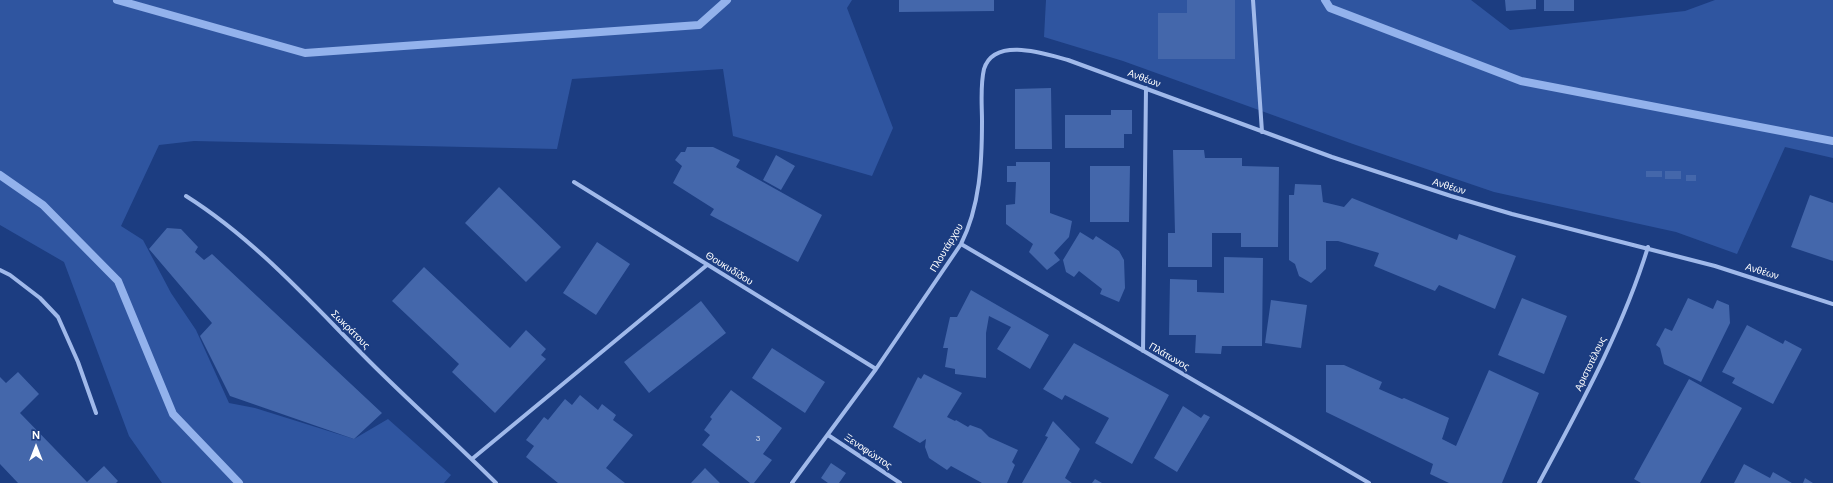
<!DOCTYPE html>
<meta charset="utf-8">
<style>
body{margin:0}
#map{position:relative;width:1833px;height:483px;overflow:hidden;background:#1c3d81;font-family:"DM Sans",sans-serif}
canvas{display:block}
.north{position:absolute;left:16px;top:427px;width:40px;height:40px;-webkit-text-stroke:3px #1c3d81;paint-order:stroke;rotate:0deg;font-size:11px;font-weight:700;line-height:16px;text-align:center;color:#fff}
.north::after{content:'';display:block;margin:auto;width:14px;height:18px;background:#fff;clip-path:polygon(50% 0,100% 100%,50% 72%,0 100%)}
</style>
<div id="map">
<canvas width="1833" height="483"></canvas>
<div class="north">N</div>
</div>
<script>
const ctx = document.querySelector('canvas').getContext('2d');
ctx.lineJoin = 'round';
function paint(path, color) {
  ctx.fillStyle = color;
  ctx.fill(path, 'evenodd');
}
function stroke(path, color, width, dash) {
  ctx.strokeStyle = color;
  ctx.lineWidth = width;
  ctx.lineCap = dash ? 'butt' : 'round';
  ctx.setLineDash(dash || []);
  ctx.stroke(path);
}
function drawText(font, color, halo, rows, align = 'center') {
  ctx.font = font + ' "DM Sans",sans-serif';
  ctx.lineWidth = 4;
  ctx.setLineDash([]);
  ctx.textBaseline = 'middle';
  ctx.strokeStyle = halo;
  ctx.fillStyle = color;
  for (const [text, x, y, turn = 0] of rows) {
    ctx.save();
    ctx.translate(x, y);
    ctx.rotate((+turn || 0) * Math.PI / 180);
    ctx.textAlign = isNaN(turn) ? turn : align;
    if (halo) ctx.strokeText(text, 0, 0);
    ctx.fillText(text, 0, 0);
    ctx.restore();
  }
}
paint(new Path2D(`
 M 0,0 L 852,0 L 847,8 L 893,128 L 872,176 L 733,136 L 723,69 L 572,79 L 557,149 L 194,141 L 159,145 L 121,226 L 143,240 L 171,293 L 196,330 L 229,403 L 255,408 L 354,439 L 388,419 L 451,475 L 444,483 L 162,483 L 129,436 L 64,262 L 0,225 Z
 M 1046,0 L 1471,0 L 1510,30 L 1685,11 L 1715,0 L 1833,0 L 1833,158 L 1785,147 L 1737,254 L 1676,232 L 1494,192 L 1353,144 L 1123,61 L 1044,37 Z`), '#2f55a0');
stroke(new Path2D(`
 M 117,0 L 305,53 L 699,25 L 727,0
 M 1325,0 L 1330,8 L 1521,81 L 1833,141
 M 0,175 L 43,205 L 118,281 L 173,414 L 239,483`), '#93b2ec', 8);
paint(new Path2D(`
 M 899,0 L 994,0 L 994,11 L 899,12 Z
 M 1187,0 L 1235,0 L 1235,59 L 1158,59 L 1158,13 L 1187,13 Z
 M 1505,0 L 1536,0 L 1536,9 L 1506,11 Z
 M 1544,0 L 1574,0 L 1574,11 L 1544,11 Z
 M 1051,88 L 1052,149 L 1015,149 L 1015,89 Z
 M 1111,110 L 1132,110 L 1132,134 L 1124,134 L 1124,148 L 1065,148 L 1065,115 L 1111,115 Z
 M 687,147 L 713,147 L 740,160 L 736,167 L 822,215 L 798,262 L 710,215 L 714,209 L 673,183 L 682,166 L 675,160 L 681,152 L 685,152 Z
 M 1173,150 L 1204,150 L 1205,158 L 1242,158 L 1242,166 L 1279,167 L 1278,247 L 1241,247 L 1241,233 L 1212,233 L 1212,267 L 1168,267 L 1168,233 L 1175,233 Z
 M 776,155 L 795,166 L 781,190 L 763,180 Z
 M 1016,162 L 1050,162 L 1050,213 L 1072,221 L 1069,237 L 1054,253 L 1060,260 L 1047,270 L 1029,252 L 1033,244 L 1006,224 L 1006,205 L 1015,204 L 1016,182 L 1007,182 L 1007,166 L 1016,166 Z
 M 1090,166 L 1130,166 L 1129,222 L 1090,222 Z
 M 1646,171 L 1662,171 L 1662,177 L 1646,177 Z
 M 1665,171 L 1681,171 L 1681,179 L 1665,179 Z
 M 1686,175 L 1696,175 L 1696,181 L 1686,181 Z
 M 1295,184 L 1321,185 L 1323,202 L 1344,207 L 1352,198 L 1457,240 L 1459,234 L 1516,256 L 1495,309 L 1439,285 L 1435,291 L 1374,266 L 1379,253 L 1338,241 L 1326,241 L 1326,269 L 1311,283 L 1299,276 L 1295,264 L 1289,260 L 1289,195 L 1294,195 Z
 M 499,187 L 561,247 L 526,282 L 465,223 Z
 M 1810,195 L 1833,203 L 1833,261 L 1791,247 Z
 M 167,228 L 181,229 L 198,247 L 195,252 L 204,260 L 212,254 L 382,413 L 354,439 L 230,396 L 200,336 L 212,323 L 149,249 Z
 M 1080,232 L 1093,240 L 1096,236 L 1119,251 L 1124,260 L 1125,288 L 1119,302 L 1100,294 L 1102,289 L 1079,271 L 1074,277 L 1066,272 L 1063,260 Z
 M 597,242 L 630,264 L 596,315 L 563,293 Z
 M 1224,257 L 1263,258 L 1262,346 L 1222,346 L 1221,354 L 1195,353 L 1196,335 L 1169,335 L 1170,279 L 1197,280 L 1197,292 L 1224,293 Z
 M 424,267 L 510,348 L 526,330 L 546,349 L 541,355 L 546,359 L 495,413 L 452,372 L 459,364 L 392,301 Z
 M 971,290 L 1049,335 L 1030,369 L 997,349 L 1011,327 L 989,316 L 986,333 L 986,378 L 955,374 L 955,369 L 945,367 L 948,348 L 943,348 L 950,317 L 957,317 Z
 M 1522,298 L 1567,316 L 1544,374 L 1498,355 Z
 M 1688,298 L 1713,309 L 1717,300 L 1729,305 L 1730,323 L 1701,382 L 1664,364 L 1660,348 L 1656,345 L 1665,328 L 1672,331 Z
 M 1271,300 L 1307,305 L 1301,348 L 1265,343 Z
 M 701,301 L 726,333 L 649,393 L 624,362 Z
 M 1747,325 L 1783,344 L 1785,340 L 1802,349 L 1773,404 L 1732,383 L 1735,378 L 1722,372 Z
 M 1074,343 L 1169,395 L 1132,464 L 1095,443 L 1109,418 L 1065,395 L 1062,400 L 1043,389 Z
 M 772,348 L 825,382 L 805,413 L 752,378 Z
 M 1326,365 L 1344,365 L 1382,382 L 1379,389 L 1402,399 L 1404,398 L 1449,418 L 1442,439 L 1456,446 L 1489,370 L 1539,393 L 1502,483 L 1449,483 L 1430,474 L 1433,464 L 1326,412 Z
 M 18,372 L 39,394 L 20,413 L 87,482 L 104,466 L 118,481 L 116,483 L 18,483 L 0,464 L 0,377 L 6,383 Z
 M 924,374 L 962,393 L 947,417 L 955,421 L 956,420 L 968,427 L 970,425 L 981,429 L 989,437 L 1018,450 L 1012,462 L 1015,465 L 1007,483 L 982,483 L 951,466 L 947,470 L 929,458 L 925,447 L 926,439 L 920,443 L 893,427 L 918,377 L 921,379 Z
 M 1689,379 L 1742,408 L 1700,483 L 1641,483 L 1634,479 Z
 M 731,390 L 782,428 L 763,454 L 772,460 L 754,483 L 750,483 L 702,445 L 710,435 L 704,430 L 712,419 L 710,417 Z
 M 580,395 L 598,410 L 602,404 L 616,415 L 613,420 L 633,435 L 606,468 L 625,483 L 558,483 L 526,457 L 534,446 L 526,440 L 544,417 L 548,420 L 565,399 L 572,405 Z
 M 1183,406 L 1201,418 L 1204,414 L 1210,417 L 1177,472 L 1154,458 Z
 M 1053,421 L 1080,449 L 1065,478 L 1072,483 L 1022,483 L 1048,437 L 1045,436 Z
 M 831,463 L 846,473 L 839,483 L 828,483 L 821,478 Z
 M 1744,464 L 1770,478 L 1773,472 L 1792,483 L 1734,483 Z
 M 705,468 L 720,483 L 691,483 Z
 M 1805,478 L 1813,483 L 1803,483 Z
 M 1095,479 L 1102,483 L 1092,483 Z`), '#4467ab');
stroke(new Path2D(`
 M 1253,0 L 1262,132
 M 574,182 L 876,369
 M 186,196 C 256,240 312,304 370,362 C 411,403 455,442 496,483
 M 961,244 L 1369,483
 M 0,270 L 10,275 L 40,298 L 58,317 L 78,362 L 96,413
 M 1143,351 L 1146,88
 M 828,435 L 900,483
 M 472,459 L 707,265
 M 792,483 L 876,369 L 961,244 C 980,206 982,163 982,121 C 982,105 980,86 984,69 C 994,36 1046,54 1068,60 L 1332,157 L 1451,196 L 1512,214 L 1715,266 L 1833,304
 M 1539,483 C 1580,406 1622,331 1648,247`), '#a0b9ea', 4);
drawText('8px', '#d0d9ea', null, [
 ["3",758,439]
]);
drawText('10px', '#fff', '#1c3d81', [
 ["Ανθέων",1144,79,20],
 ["Ανθέων",1449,187,17],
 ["Πλουτάρχου",947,248,-59],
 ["Θουκυδίδου",729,269,32],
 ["Ανθέων",1762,272,17],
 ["Σωκράτους",350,330,45],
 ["Πλάτωνος",1169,357,30],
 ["Αριστοτέλους",1591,364,-64],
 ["Ξενοφώντος",868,452,34]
]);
</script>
